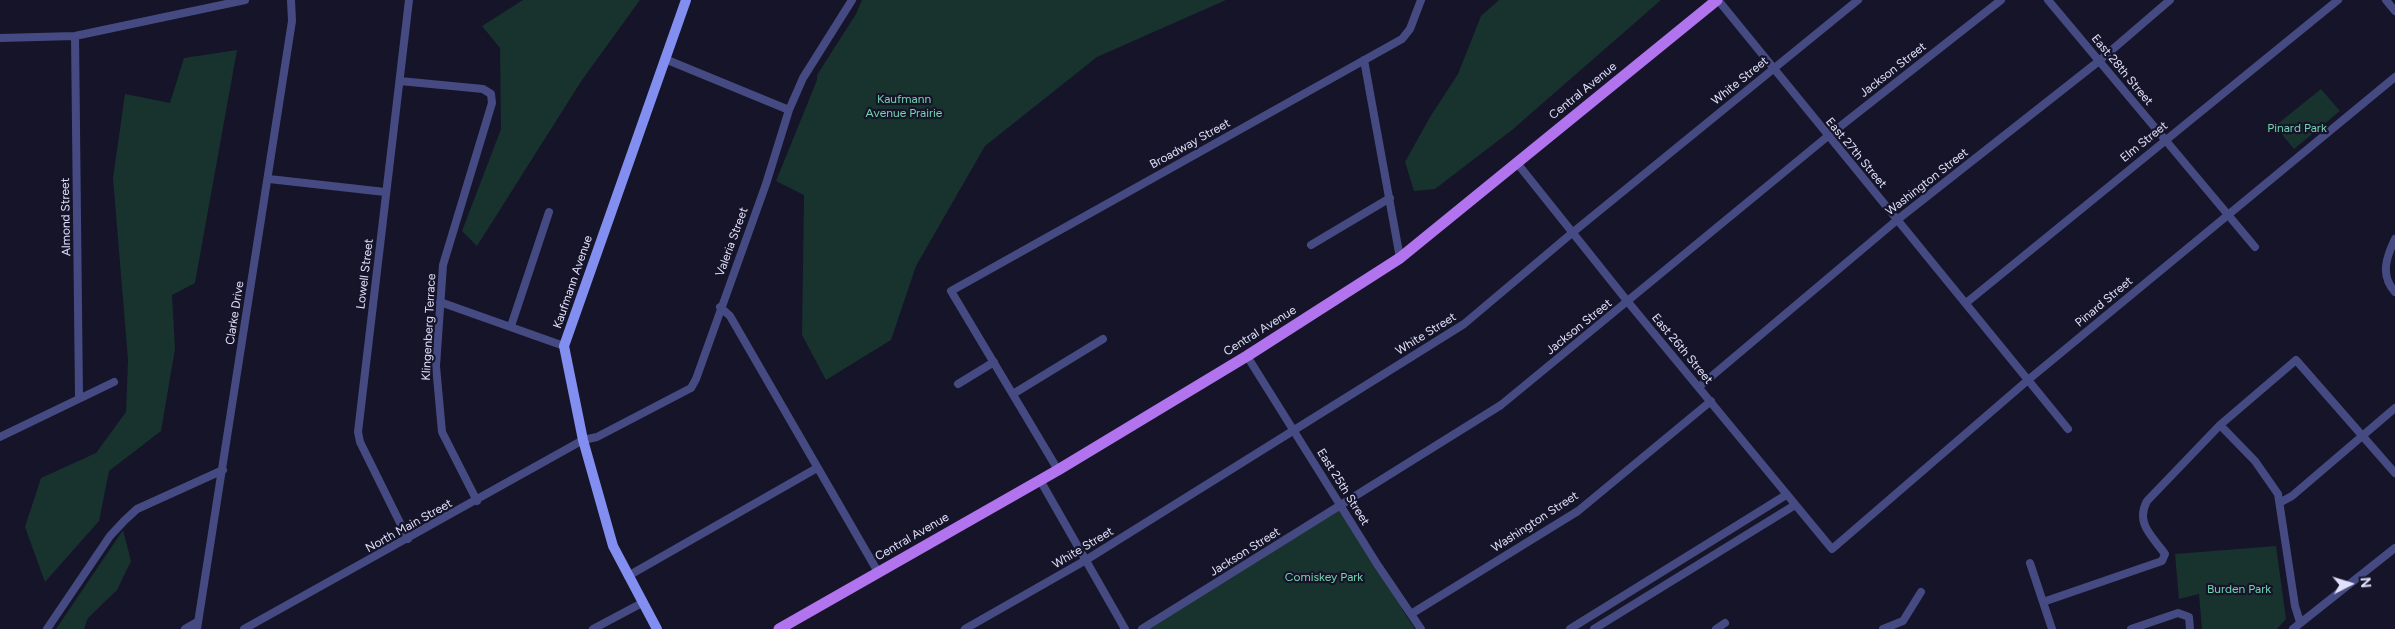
<!DOCTYPE html>
<style>
body{margin:0}
#map{position:relative;width:2395px;height:629px;overflow:hidden;background:#151429;font-family:Figtree,sans-serif}
canvas{display:block}
.north{position:absolute;left:2325px;top:559px;width:50px;height:50px;-webkit-text-stroke:4px #151429;paint-order:stroke;rotate:85deg;font-size:14px;font-weight:700;line-height:20px;text-align:center;color:#e0e0fb}
.north::after{content:'';display:block;margin:auto;width:18px;height:22px;background:#e0e0fb;clip-path:polygon(50% 0,100% 100%,50% 72%,0 100%)}
</style>
<div id="map">
<canvas width="2395" height="629"></canvas>
<div class="north">N</div>
</div>
<script>
const ctx = document.querySelector('canvas').getContext('2d');
ctx.lineJoin = 'round';
function paint(path, color) {
  ctx.fillStyle = color;
  ctx.fill(path, 'evenodd');
}
function stroke(path, color, width, dash) {
  ctx.strokeStyle = color;
  ctx.lineWidth = width;
  ctx.lineCap = dash ? 'butt' : 'round';
  ctx.setLineDash(dash || []);
  ctx.stroke(path);
}
function drawText(font, color, halo, rows, align = 'center') {
  ctx.font = font + ' Figtree,sans-serif';
  ctx.lineWidth = 4.5;
  ctx.setLineDash([]);
  ctx.textBaseline = 'middle';
  ctx.strokeStyle = halo;
  ctx.fillStyle = color;
  for (const [text, x, y, turn = 0] of rows) {
    ctx.save();
    ctx.translate(x, y);
    ctx.rotate((+turn || 0) * Math.PI / 180);
    ctx.textAlign = isNaN(turn) ? turn : align;
    if (halo) ctx.strokeText(text, 0, 0);
    ctx.fillText(text, 0, 0);
    ctx.restore();
  }
}
paint(new Path2D(`
 M 523,0 L 640,0 L 582,80 L 477,246 L 462,231 L 501,129 L 500,48 L 482,26 Z
 M 862,0 L 1226,0 L 1097,57 L 985,146 L 916,266 L 891,340 L 826,380 L 802,335 L 804,195 L 776,181 L 817,80 L 817,75 L 856,14 Z
 M 1499,0 L 1661,0 L 1512,130 L 1435,189 L 1414,191 L 1405,162 L 1430,117 L 1458,74 L 1481,16 Z
 M 237,50 L 195,283 L 172,295 L 175,349 L 161,431 L 109,471 L 99,521 L 45,582 L 25,527 L 41,478 L 96,453 L 126,412 L 128,360 L 113,178 L 125,94 L 170,103 L 184,58 Z
 M 2321,89 L 2340,111 L 2294,149 L 2275,126 Z
 M 1341,506 L 1406,606 L 1402,609 L 1415,629 L 1142,629 Z
 M 123,530 L 131,561 L 117,590 L 88,618 L 84,629 L 56,629 Z
 M 2276,546 L 2286,619 L 2277,629 L 2202,629 L 2199,594 L 2179,599 L 2175,554 Z`), '#18322e');
stroke(new Path2D(`
 M 1718,0 L 2068,429
 M 2048,0 L 2255,247
 M 2386,0 L 2395,11
 M 75,36 L 79,397
 M 0,38 L 75,36 L 245,0
 M 665,59 L 789,110
 M 1364,60 L 1400,258
 M 400,81 L 483,89 L 491,94 L 492,103 L 443,265 L 436,366 L 442,432 L 477,501
 M 1517,163 L 1628,302 L 1832,549 L 2028,380 L 2395,77
 M 269,179 L 385,192
 M 2395,239 C 2386,258 2380,275 2395,292
 M 1311,245 L 1390,198
 M 440,302 L 564,346
 M 1966,303 L 2338,0
 M 720,307 L 730,316 L 878,572
 M 511,326 L 549,212
 M 1247,356 L 1377,564 L 1421,629
 M 958,384 L 994,362
 M 1700,386 L 1897,220 L 2099,61 L 2170,0
 M 1013,394 L 1103,339
 M 2220,425 L 2255,461 L 2278,494 L 2295,606 L 2300,622
 M 0,437 L 114,382
 M 1058,470 L 951,291 L 1402,39 L 1410,29 L 1421,0
 M 1040,480 L 1125,629
 M 2281,502 L 2292,496 L 2395,408
 M 408,539 L 360,442 L 358,432 L 409,0
 M 2030,563 L 2052,629
 M 628,576 L 817,468
 M 2043,602 L 2162,561 L 2165,554 C 2152,536 2135,523 2147,501 L 2220,425 L 2296,360 L 2395,473
 M 1411,614 L 1578,511 L 1711,401
 M 47,629 L 110,536 L 124,521 L 137,509 L 223,470
 M 185,629 L 197,622
 M 197,629 L 292,21 L 291,0
 M 244,629 L 583,440 L 597,437 L 691,388 L 696,379 L 766,184 L 789,110 L 803,78 L 852,0
 M 593,629 L 642,603
 M 965,629 L 1086,560 L 1464,324 L 1572,233 L 1858,0
 M 1142,629 L 1501,405 L 1828,136 L 2001,0
 M 1570,629 L 1786,495
 M 1594,629 L 1795,505
 M 1716,629 L 1725,623
 M 1883,629 L 1903,621 L 1921,592
 M 2131,629 L 2178,613 L 2189,617 L 2190,629
 M 2293,629 L 2395,548`), '#454b82', 8);
stroke(new Path2D(`
 M 657,629 L 613,546 L 583,440 L 564,346 L 686,0`), '#828ef0', 10);
stroke(new Path2D(`
 M 779,629 L 1058,470 L 1247,356 L 1400,258 L 1717,0`), '#b174ee', 11);
drawText('12px', '#e0e0fb', '#151429', [
 ["Jackson Street",1893,70,-38],
 ["East 28th Street",2122,70,50],
 ["White Street",1740,81,-39],
 ["Central Avenue",1583,91,-39],
 ["Elm Street",2144,142,-39],
 ["Broadway Street",1190,144,-29],
 ["East 27th Street",1856,153,50],
 ["Washington Street",1927,182,-38],
 ["Almond Street",66,217,-91],
 ["Valeria Street",732,242,-70],
 ["Lowell Street",365,274,-83],
 ["Kaufmann Avenue",573,282,-71],
 ["Pinard Street",2104,302,-40],
 ["Clarke Drive",235,313,-81],
 ["Klingenberg Terrace",429,327,-87],
 ["Jackson Street",1579,327,-39],
 ["Central Avenue",1260,331,-32],
 ["White Street",1426,334,-32],
 ["East 26th Street",1682,349,50],
 ["East 25th Street",1343,487,58],
 ["Washington Street",1535,522,-33],
 ["North Main Street",409,526,-29],
 ["Central Avenue",912,537,-30],
 ["White Street",1083,548,-31],
 ["Jackson Street",1245,552,-32]
]);
drawText('12px', '#73d4af', '#151429', [
 ["Kaufmann",904,99],
 ["Avenue Prairie",904,113],
 ["Pinard Park",2297,128],
 ["Comiskey Park",1324,577],
 ["Burden Park",2239,589]
]);
</script>
